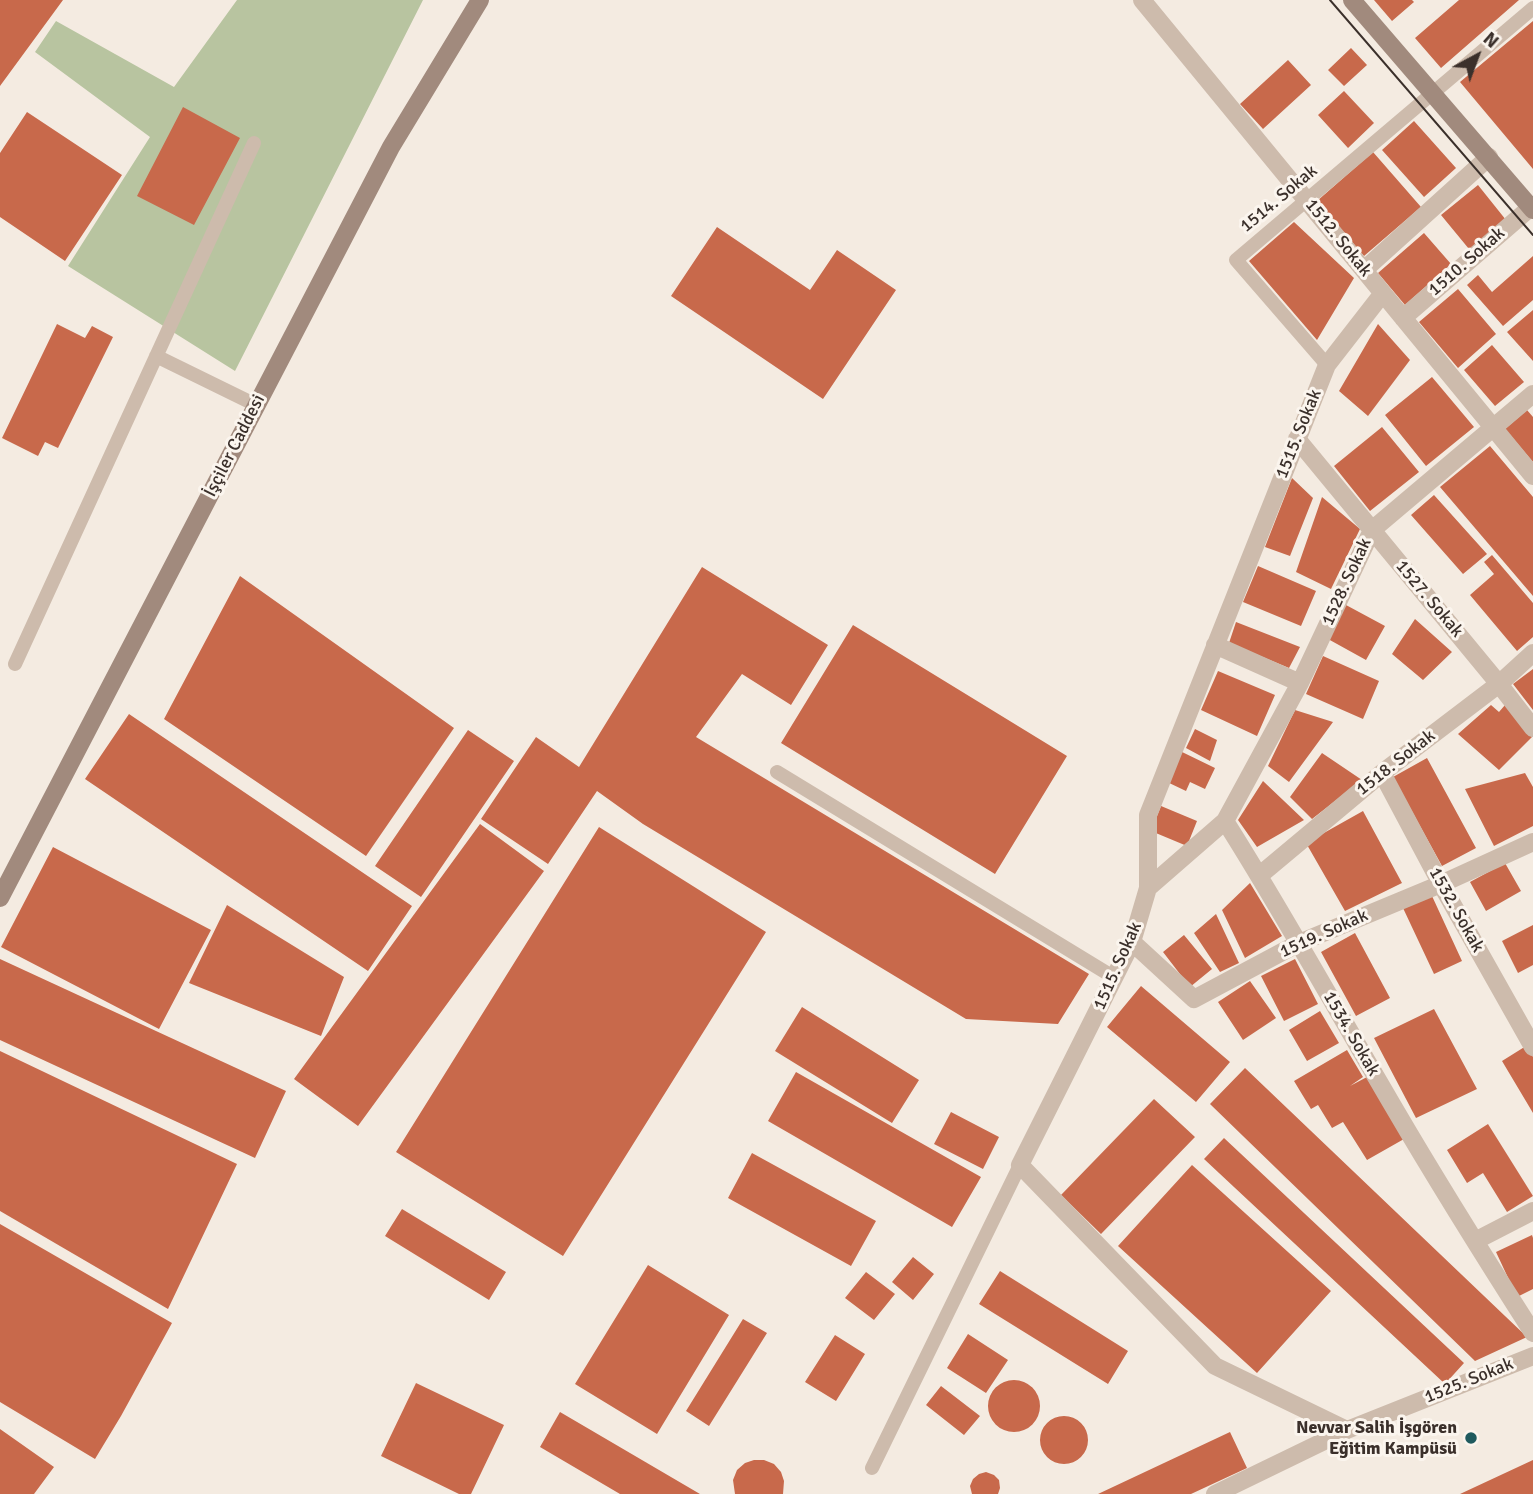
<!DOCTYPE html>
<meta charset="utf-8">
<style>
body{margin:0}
#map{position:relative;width:1533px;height:1494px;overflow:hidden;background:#f4ebe1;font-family:Signika,sans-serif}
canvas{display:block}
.north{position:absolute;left:1442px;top:21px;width:70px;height:70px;-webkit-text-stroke:5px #fbf5ee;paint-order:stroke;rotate:41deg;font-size:19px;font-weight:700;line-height:28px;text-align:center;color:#3b302b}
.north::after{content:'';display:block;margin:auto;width:24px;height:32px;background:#3b302b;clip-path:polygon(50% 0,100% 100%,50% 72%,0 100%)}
</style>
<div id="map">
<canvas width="1533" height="1494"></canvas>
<div class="north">N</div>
</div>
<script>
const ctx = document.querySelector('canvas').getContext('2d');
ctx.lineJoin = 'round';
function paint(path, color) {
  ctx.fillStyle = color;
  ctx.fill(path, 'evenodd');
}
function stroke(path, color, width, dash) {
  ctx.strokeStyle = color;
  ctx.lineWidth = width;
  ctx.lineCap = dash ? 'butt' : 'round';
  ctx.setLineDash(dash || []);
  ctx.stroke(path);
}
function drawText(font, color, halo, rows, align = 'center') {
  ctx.font = font + ' Signika,sans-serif';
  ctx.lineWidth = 6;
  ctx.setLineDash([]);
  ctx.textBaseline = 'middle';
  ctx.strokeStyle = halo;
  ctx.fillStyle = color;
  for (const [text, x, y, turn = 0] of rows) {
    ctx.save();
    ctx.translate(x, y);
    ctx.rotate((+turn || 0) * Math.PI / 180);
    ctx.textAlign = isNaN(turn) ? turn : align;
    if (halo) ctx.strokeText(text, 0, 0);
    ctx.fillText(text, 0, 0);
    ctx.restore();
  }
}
paint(new Path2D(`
 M 237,0 L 423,0 L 235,371 L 68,266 L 150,137 L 35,52 L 56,21 L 174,87 Z`), '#b8c4a0');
paint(new Path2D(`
 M 0,0 L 63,0 L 0,86 Z
 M 1374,0 L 1412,0 L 1414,2 L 1392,21 Z
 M 1459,0 L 1519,0 L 1441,68 L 1415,38 Z
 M 1533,21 L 1533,169 L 1460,82 Z
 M 1351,48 L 1367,65 L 1344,86 L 1328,70 Z
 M 1288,60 L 1311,85 L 1263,129 L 1240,104 Z
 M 1344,91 L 1374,123 L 1348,148 L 1318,115 Z
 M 183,107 L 240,138 L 194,225 L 137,196 Z
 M 27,112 L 122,175 L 65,261 L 0,217 L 0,153 Z
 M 1414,121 L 1456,168 L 1424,197 L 1382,150 Z
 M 1373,152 L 1421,207 L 1364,256 L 1317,201 Z
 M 1478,185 L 1506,220 L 1469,249 L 1441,215 Z
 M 1294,222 L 1354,278 L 1317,340 L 1249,261 Z
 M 717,227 L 810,290 L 837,250 L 896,290 L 823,399 L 671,296 Z
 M 1424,233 L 1451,264 L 1405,305 L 1378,273 Z
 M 1533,256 L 1533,300 L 1503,326 L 1467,285 L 1478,275 L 1492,292 Z
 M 1458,289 L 1496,334 L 1458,368 L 1419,322 Z
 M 1533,310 L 1533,361 L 1507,332 Z
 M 57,324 L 85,338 L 92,326 L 113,337 L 58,448 L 45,442 L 38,456 L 2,438 Z
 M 1378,324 L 1410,360 L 1368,416 L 1339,391 Z
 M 1492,345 L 1524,382 L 1495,406 L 1464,370 Z
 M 1432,377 L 1474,427 L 1426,466 L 1385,415 Z
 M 1527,410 L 1533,417 L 1533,462 L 1505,429 Z
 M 1382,427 L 1419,472 L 1370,511 L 1334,466 Z
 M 1490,446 L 1533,497 L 1533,596 L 1440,487 Z
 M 1292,478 L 1313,498 L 1290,556 L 1265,547 Z
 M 1434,495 L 1487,554 L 1463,574 L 1411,515 Z
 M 1322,497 L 1360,529 L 1331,589 L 1296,572 Z
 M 1492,555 L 1533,603 L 1533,637 L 1517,651 L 1470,595 L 1494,574 L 1484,562 Z
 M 1258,566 L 1316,591 L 1301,626 L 1243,602 Z
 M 702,567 L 828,645 L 791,705 L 742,674 L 696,737 L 1089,974 L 1058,1024 L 966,1019 L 643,824 L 597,791 L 548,864 L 481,819 L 536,737 L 579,767 Z
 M 240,576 L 454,728 L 366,856 L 164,719 Z
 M 1346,605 L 1385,626 L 1366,660 L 1328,639 Z
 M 1415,619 L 1452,652 L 1423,680 L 1392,654 Z
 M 1236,622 L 1300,647 L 1289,668 L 1229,643 Z
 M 853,625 L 1067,756 L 995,874 L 781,743 Z
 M 1323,656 L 1379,681 L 1363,719 L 1306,694 Z
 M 1533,669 L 1533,710 L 1513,684 Z
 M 1218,671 L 1275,695 L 1257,736 L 1201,710 Z
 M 1491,705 L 1499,712 L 1505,705 L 1532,737 L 1499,770 L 1458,734 Z
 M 1295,710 L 1333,722 L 1289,782 L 1268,766 Z
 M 129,714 L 412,906 L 368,971 L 85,779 Z
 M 1195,729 L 1217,740 L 1210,761 L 1186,748 Z
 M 468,730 L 514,761 L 421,897 L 375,866 Z
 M 1180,751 L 1215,768 L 1205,789 L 1190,782 L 1186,791 L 1165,781 Z
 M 1322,753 L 1362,780 L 1312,819 L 1290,797 Z
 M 1427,758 L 1476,848 L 1442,866 L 1393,777 Z
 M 1525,773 L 1533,787 L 1533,826 L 1494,846 L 1465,789 Z
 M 1263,781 L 1304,820 L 1257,847 L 1238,820 Z
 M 1161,806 L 1197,821 L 1187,846 L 1151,831 Z
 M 1363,811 L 1402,883 L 1345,911 L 1306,843 Z
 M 480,824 L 544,871 L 358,1126 L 294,1079 Z
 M 599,827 L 766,932 L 563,1256 L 396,1152 Z
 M 53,847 L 211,930 L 159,1029 L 1,947 Z
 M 1505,863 L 1521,891 L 1486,911 L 1470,882 Z
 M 1250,883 L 1282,936 L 1245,958 L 1222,910 Z
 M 1432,896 L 1462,961 L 1434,974 L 1403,908 Z
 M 227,905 L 344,977 L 321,1036 L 189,983 Z
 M 1216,914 L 1239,963 L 1220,972 L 1194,933 Z
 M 1533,925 L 1533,965 L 1518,973 L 1502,941 Z
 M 1355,933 L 1390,998 L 1356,1016 L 1321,952 Z
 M 1184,935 L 1212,969 L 1190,987 L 1163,952 Z
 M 0,959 L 286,1091 L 255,1158 L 0,1040 Z
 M 1295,959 L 1318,1004 L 1284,1021 L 1261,976 Z
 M 1250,981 L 1276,1018 L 1243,1040 L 1218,1002 Z
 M 1141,986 L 1230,1062 L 1196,1102 L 1107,1027 Z
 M 802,1007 L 919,1080 L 892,1123 L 775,1051 Z
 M 1434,1009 L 1477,1089 L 1416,1118 L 1374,1038 Z
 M 1320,1011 L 1339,1043 L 1307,1061 L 1289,1030 Z
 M 1526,1046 L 1533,1057 L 1533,1113 L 1502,1061 Z
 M 1347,1050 L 1363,1077 L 1350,1086 L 1367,1077 L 1404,1139 L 1367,1160 L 1343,1122 L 1332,1128 L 1318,1105 L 1311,1109 L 1294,1081 Z
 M 0,1051 L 237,1164 L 168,1309 L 0,1211 Z
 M 1245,1068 L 1527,1337 L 1475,1361 L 1210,1104 Z
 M 796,1072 L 981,1177 L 952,1227 L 768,1121 Z
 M 1154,1099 L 1195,1137 L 1101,1234 L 1061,1195 Z
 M 951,1112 L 999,1137 L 983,1169 L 934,1144 Z
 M 1488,1124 L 1533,1196 L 1507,1212 L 1483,1173 L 1467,1183 L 1447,1150 Z
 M 1224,1138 L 1464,1363 L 1445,1384 L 1204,1159 Z
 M 752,1153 L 876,1221 L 851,1266 L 728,1198 Z
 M 1192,1165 L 1331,1291 L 1257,1373 L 1118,1246 Z
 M 402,1209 L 506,1272 L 489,1300 L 385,1236 Z
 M 0,1224 L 172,1323 L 121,1416 L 95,1459 L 0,1402 Z
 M 1532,1235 L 1533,1238 L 1533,1289 L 1517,1297 L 1496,1252 Z
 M 913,1257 L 934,1274 L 913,1300 L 892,1282 Z
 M 648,1265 L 729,1315 L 657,1434 L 575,1384 Z
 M 1000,1271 L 1128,1351 L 1108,1384 L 979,1304 Z
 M 866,1272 L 895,1294 L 874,1320 L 845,1298 Z
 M 743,1319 L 767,1333 L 709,1426 L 686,1411 Z
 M 968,1334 L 1008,1360 L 986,1393 L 947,1368 Z
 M 835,1335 L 865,1354 L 836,1401 L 805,1382 Z
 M988 1406a26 26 0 1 1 52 0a26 26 0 1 1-52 0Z
 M 416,1383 L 504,1425 L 471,1494 L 459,1494 L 381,1456 Z
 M 941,1386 L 980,1416 L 964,1435 L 926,1405 Z
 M 560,1412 L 700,1494 L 620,1494 L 540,1447 Z
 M1040 1440a24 24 0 1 1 48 0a24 24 0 1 1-48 0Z
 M 0,1429 L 54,1467 L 34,1494 L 0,1494 Z
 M 1230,1432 L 1247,1468 L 1191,1494 L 1098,1494 Z
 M 754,1460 L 764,1460 L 774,1464 L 781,1472 L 784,1481 L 783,1494 L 735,1494 L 733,1480 L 737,1470 L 745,1463 Z
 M 1533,1460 L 1533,1494 L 1460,1494 Z
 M 986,1472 L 994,1475 L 999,1480 L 1000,1488 L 998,1494 L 972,1494 L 970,1486 L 973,1479 L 979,1474 Z`), '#c8694b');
stroke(new Path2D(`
 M 156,356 L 256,405
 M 1327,365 L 1236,260 L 1533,8
 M 15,664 L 254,143
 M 777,772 L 1115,978
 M 872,1468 L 1020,1165`), '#cdbbac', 14);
stroke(new Path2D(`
 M 1142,0 L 1533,476
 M 1364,270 L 1489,157
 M 1403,318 L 1531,207
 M 1297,439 L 1499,684 L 1533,728
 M 1215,645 L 1300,683
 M 1382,773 L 1441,884 L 1533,1047
 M 1225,821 L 1300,683 L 1372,530 L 1533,394
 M 1260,875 L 1382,773 L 1499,684 L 1533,653
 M 1148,888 L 1225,821 C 1284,914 1337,1011 1393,1106 C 1438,1183 1485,1258 1533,1333
 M 1132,942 L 1194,999 L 1299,943 L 1441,884 L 1533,842
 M 1475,1241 L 1533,1211
 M 1347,1430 L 1215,1366 L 1020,1165 L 1132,942 L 1148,888 L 1148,815 L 1327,365 L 1383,293
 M 1215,1494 L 1347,1430 L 1533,1356`), '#cdbbac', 18);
stroke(new Path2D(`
 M 1352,0 L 1533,210
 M 0,898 L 391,147 L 480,0`), '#a18a7d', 18);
stroke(new Path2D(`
 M 1330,0 L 1533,235`), '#3b302b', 2);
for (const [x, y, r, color] of [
 [1471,1438,7,"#1f5a5e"]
]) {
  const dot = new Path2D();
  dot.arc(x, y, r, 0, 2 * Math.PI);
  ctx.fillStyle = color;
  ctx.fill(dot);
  stroke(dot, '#fbf5ee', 2.5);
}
drawText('18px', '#3b302b', '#fbf5ee', [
 ["1514. Sokak",1279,199,-40],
 ["1512. Sokak",1338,238,51],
 ["1510. Sokak",1467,262,-41],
 ["1515. Sokak",1299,434,-68],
 ["İşçiler Caddesi",235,446,-63],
 ["1528. Sokak",1347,582,-65],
 ["1527. Sokak",1429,599,50],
 ["1518. Sokak",1396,763,-38],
 ["1532. Sokak",1456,910,61],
 ["1519. Sokak",1324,934,-24],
 ["1515. Sokak",1118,966,-66],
 ["1534. Sokak",1351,1034,60],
 ["1525. Sokak",1469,1381,-22]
]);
drawText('bold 18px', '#3b302b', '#fbf5ee', [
 ["Nevvar Salih İşgören",1457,1428],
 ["Eğitim Kampüsü",1457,1449]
], 'right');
</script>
